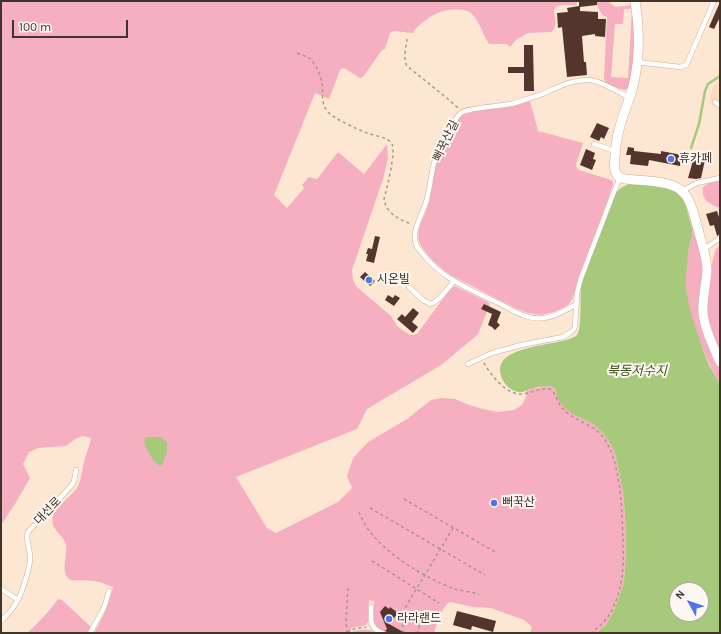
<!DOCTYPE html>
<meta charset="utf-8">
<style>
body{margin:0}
#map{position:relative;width:721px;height:634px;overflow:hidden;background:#fde7d2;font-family:Karla,sans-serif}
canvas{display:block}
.frame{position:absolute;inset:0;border:2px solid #40352b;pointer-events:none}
.north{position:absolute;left:669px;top:582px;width:40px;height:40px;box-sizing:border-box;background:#fdf7f2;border:1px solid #b1a9a2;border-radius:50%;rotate:310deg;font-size:11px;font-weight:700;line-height:16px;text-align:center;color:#40352b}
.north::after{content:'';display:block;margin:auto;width:14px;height:18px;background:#5573e8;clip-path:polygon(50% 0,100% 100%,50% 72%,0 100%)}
.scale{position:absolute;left:12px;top:20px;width:116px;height:18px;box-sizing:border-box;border:2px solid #40352b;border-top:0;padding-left:5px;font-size:12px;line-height:14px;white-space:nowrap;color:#40352b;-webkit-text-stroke:3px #fdf7f2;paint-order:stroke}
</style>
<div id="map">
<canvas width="721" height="634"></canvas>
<div class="frame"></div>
<div class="north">N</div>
<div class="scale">100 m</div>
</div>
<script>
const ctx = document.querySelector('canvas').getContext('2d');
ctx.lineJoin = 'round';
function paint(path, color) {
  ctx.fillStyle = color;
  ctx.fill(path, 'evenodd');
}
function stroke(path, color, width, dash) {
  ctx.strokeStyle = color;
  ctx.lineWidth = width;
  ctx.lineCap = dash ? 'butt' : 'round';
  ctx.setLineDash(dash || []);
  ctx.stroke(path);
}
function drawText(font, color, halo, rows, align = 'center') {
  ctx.font = font + ' Karla,"Noto Sans KR",sans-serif';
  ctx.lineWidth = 4;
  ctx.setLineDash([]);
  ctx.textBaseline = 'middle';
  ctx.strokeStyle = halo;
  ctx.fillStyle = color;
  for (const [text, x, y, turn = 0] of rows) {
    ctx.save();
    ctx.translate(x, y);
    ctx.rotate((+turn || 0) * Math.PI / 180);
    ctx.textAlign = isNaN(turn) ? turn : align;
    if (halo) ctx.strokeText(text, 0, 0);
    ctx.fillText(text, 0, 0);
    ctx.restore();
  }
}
paint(new Path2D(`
 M 720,81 L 720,110 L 709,102 L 713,86 Z`), '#fddcbd');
paint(new Path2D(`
 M 1,1 L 577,1 L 577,4 L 575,5 C 570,5 563,4 558,6 C 548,8 562,25 551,32 L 528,33 L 516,40 L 510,47 L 507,44 L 489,44 C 483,35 480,22 472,14 C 466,8 448,9 440,12 C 432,15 417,25 413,33 L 394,31 L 390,33 L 385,49 L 382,50 L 363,77 L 360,78 L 344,68 L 341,69 L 340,70 L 329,99 L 315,93 L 274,195 L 287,208 L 304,188 L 302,185 L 309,177 L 317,179 L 338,152 L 364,174 L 387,144 L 388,158 L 383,179 L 352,270 L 353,280 L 357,287 L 391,316 L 398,327 L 410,335 L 413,335 L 417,334 L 450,289 L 455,286 L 488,302 L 490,304 L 489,307 L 478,334 L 475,337 L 441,365 L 367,409 L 357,429 L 236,477 L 267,528 L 276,533 L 338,502 L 352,488 L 347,476 L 353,458 L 368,442 L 407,419 L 431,400 L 441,398 L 455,399 L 469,405 L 483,409 L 498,412 L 514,410 L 522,405 L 526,397 L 526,391 L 533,388 L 551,386 L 554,389 L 557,394 L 574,415 L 593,424 L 602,432 L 608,440 L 615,453 L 618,467 L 623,492 L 625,517 L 626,546 L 624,583 L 613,613 L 606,625 L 597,633 L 530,633 L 532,627 L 524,620 L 491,608 L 473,607 L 450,602 C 441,607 437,624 434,633 L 387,633 L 380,630 L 374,624 L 374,601 L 369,600 L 368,622 L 366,625 L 351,628 L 351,632 C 362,629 367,628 377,633 L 94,633 C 103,618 109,604 113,587 C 107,585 100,581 93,581 C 88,580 74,581 71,580 C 59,574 68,555 66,545 C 64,534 49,530 53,516 C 56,505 71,497 77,488 C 82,479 82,467 85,458 C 87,451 90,444 91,438 L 83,436 L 75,439 L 66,446 L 38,448 L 29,452 L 23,464 L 30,478 L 15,504 L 1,525 Z
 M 595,1 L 609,1 L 610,3 L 615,7 L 632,5 L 633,10 L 635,51 L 632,72 L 628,89 L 625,90 C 617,88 607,87 604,79 L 607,17 L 602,15 ZM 624,9 L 632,9 L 628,78 L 611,77 L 615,24 L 623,24 Z
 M 530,101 L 538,131 L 583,143 L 576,165 L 577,168 L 579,170 L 611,180 L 613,182 L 613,185 L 592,243 L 578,278 L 573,298 L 568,305 L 563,308 L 554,312 L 541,315 L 528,313 L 517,309 L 452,276 C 442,270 422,252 419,241 C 416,229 423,220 427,209 C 432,193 432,176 437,161 C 441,152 447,143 451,134 C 454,128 456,120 461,115 C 468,109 493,109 503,108 C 512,106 521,104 530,101 Z
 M 720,179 L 720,208 C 709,204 701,200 703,187 L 707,184 Z
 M 682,198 L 685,200 L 703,260 L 701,296 L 720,365 L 720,384 C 704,355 689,321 686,288 C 685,275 687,261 689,248 C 690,243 692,238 692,233 C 692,224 686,206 682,198 Z
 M 720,245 L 720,356 L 706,312 L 710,270 L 716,249 Z
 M 58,599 L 62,600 L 91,627 L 87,633 L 27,633 C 39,622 49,612 58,599 Z`), '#f6afc0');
paint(new Path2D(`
 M 629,184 L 664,187 L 675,191 L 682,198 L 685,203 L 692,229 L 692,236 L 689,247 L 686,276 L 686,289 L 690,310 L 703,350 L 709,365 L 720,384 L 720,633 L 597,633 L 606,625 L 613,613 L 624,583 L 626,546 L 625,517 L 623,492 L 618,467 L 615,453 L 608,440 L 602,432 L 593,424 L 574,415 L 565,408 L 559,401 L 555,389 L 551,386 C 545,387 538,386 533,388 C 528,389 524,393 518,392 C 513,391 507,387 504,382 C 482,342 563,348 577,335 C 582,330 580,295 581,286 C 582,282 583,278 584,275 L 614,196 C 618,190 621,187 629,184 ZM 677,590 L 701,590 L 701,614 L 677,614 Z
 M 150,437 L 160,437 L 167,442 L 167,452 L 161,467 C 152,462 148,451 144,442 L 145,438 Z`), '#a6c97b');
stroke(new Path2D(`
 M 691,148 L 699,124 L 705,91 L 708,84 L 720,76`), '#a6c97b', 2.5);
paint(new Path2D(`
 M 579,1 L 597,1 L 597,5 L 580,7 L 580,11 L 598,12 L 598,19 L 606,19 L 605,37 L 595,36 L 595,34 L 582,36 L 584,62 L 586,62 L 587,75 L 567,77 L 562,27 L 558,28 L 557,13 L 568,12 L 567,8 L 579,6 Z
 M 720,2 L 720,17 L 714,29 L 709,27 Z
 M 524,45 L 533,45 L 534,91 L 524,91 L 524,73 L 508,73 L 508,67 L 524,67 Z
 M 597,123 L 609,128 L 604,139 L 601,137 L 599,141 L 590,137 Z
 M 628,147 L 634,148 L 634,151 L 661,154 L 661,151 L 682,155 L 680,166 L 649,160 L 648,166 L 630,164 L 631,155 L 626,155 Z
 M 586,149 L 595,153 L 593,159 L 596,160 L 592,170 L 580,165 Z
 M 694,157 L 705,160 L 701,178 L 696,179 L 688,178 Z
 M 717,211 L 719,217 L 720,217 L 720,234 L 717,236 L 714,225 L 710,226 L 706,214 Z
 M 375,236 L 380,237 L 374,263 L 366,261 L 368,254 L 366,254 L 368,248 L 372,249 Z
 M 365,272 L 375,281 L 370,286 L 360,277 Z
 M 388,295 L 393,298 L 395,295 L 400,298 L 394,306 L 385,300 Z
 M 484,304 L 501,312 L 497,322 L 500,325 L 495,330 L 492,327 L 488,325 L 492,314 L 481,309 Z
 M 413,308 L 419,313 L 412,322 L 418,327 L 413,333 L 397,319 L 402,314 L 405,317 Z
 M 385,606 L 389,609 L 390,607 L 398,613 L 389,624 L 405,633 L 389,633 L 385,631 L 387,629 L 380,612 Z
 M 457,611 L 496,621 L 493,632 L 472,626 L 471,630 L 453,625 Z`), '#53352d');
const service = new Path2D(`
 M 637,62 L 680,67 L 686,65 L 688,61 L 714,1
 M 715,102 L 720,106
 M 594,144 L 615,151
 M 682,191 L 697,183 L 720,178
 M 703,250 L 720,238
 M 409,287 L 423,300 L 430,304 C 439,302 448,288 454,281
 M 577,304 C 567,309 556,317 544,318 C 525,321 507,306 490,299 C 467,288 445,279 427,259 C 423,254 419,250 416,245 C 415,241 414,237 415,233 C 417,221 424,211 427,199 C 430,187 431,175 434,163 C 437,155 443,147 447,139 C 451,131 453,119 461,113 C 466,108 501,106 511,104 C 521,101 530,98 540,95 C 555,89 571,79 589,80 C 602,81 618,92 630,98
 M 468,364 L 492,353 L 521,345 L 563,337 L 571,332 L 574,329 L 575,326 L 577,293 L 581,278 L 615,189 L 620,178
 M 1,589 L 18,600
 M 371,607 C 371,620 369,627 382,633
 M 1,621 C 17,606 21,596 27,575 C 28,569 31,563 30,556 C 30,548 25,541 28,532 L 71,486 L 74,481 L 76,470
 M 90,633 L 104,608 L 109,591`);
const minor = new Path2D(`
 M 635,1 C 639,26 640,52 635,77 C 632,96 623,112 619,130 C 616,139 616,148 615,157 C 614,163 614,170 617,175 C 619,178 622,178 625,179 C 640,181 663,180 676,187 C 681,189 684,193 687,197 C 693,207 695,219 698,229 C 701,242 707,257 707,271 C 706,285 702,299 703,313 C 705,330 713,346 720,362`);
stroke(service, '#c9b097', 5.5);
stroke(minor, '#c9b097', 10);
stroke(new Path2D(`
 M 407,39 C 406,47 403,58 407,66 L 448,99 L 458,108
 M 297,53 C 301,55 306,56 309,58 C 316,64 321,75 322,84 C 323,93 321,103 327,111 C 334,119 357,129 367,133 C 375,136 388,137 392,144 C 396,152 387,188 384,199 C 386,213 398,219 411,224
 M 484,363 C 491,375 506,395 522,394 C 532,393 540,388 550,389 C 557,394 557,403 563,409 C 579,425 598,423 609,447 C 621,472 622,512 623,540 C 623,552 624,564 622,576 C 621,587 617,599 613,608 C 608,619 600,626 591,633
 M 404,499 L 495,552
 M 370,508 L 485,575
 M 359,512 C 361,517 363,522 366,526 C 382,552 426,579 455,589 C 462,591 471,592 479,594
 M 372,561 L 439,603
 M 398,619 L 404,623
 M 408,619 L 405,611 L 405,608 L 453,528
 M 347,632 L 354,629 L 366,627
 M 347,633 L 346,621 L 348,586
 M 404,633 C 395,615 428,615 417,633`), '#a89787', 1.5, [3, 3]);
stroke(service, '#fff', 4.5);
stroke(minor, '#fff', 9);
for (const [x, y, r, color] of [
 [671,159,4,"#5573e8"],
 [369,280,4,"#5573e8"],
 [494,503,4,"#5573e8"],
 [389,619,4,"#5573e8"]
]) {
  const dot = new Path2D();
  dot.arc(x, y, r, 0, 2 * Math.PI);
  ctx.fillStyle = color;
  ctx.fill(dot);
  stroke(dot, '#fdf7f2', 1.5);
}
drawText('12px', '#40352b', '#fdf7f2', [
 ["뻐꾹산길",446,141,-64],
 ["대선로",48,511,-46]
]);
drawText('12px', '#40352b', '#fdf7f2', [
 ["휴카페",679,159],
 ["시온빌",377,280],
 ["뻐꾹산",502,503],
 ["라라랜드",397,619]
], 'left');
drawText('italic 13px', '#40561f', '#fdf7f2', [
 ["북동저수지",637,371]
]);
</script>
